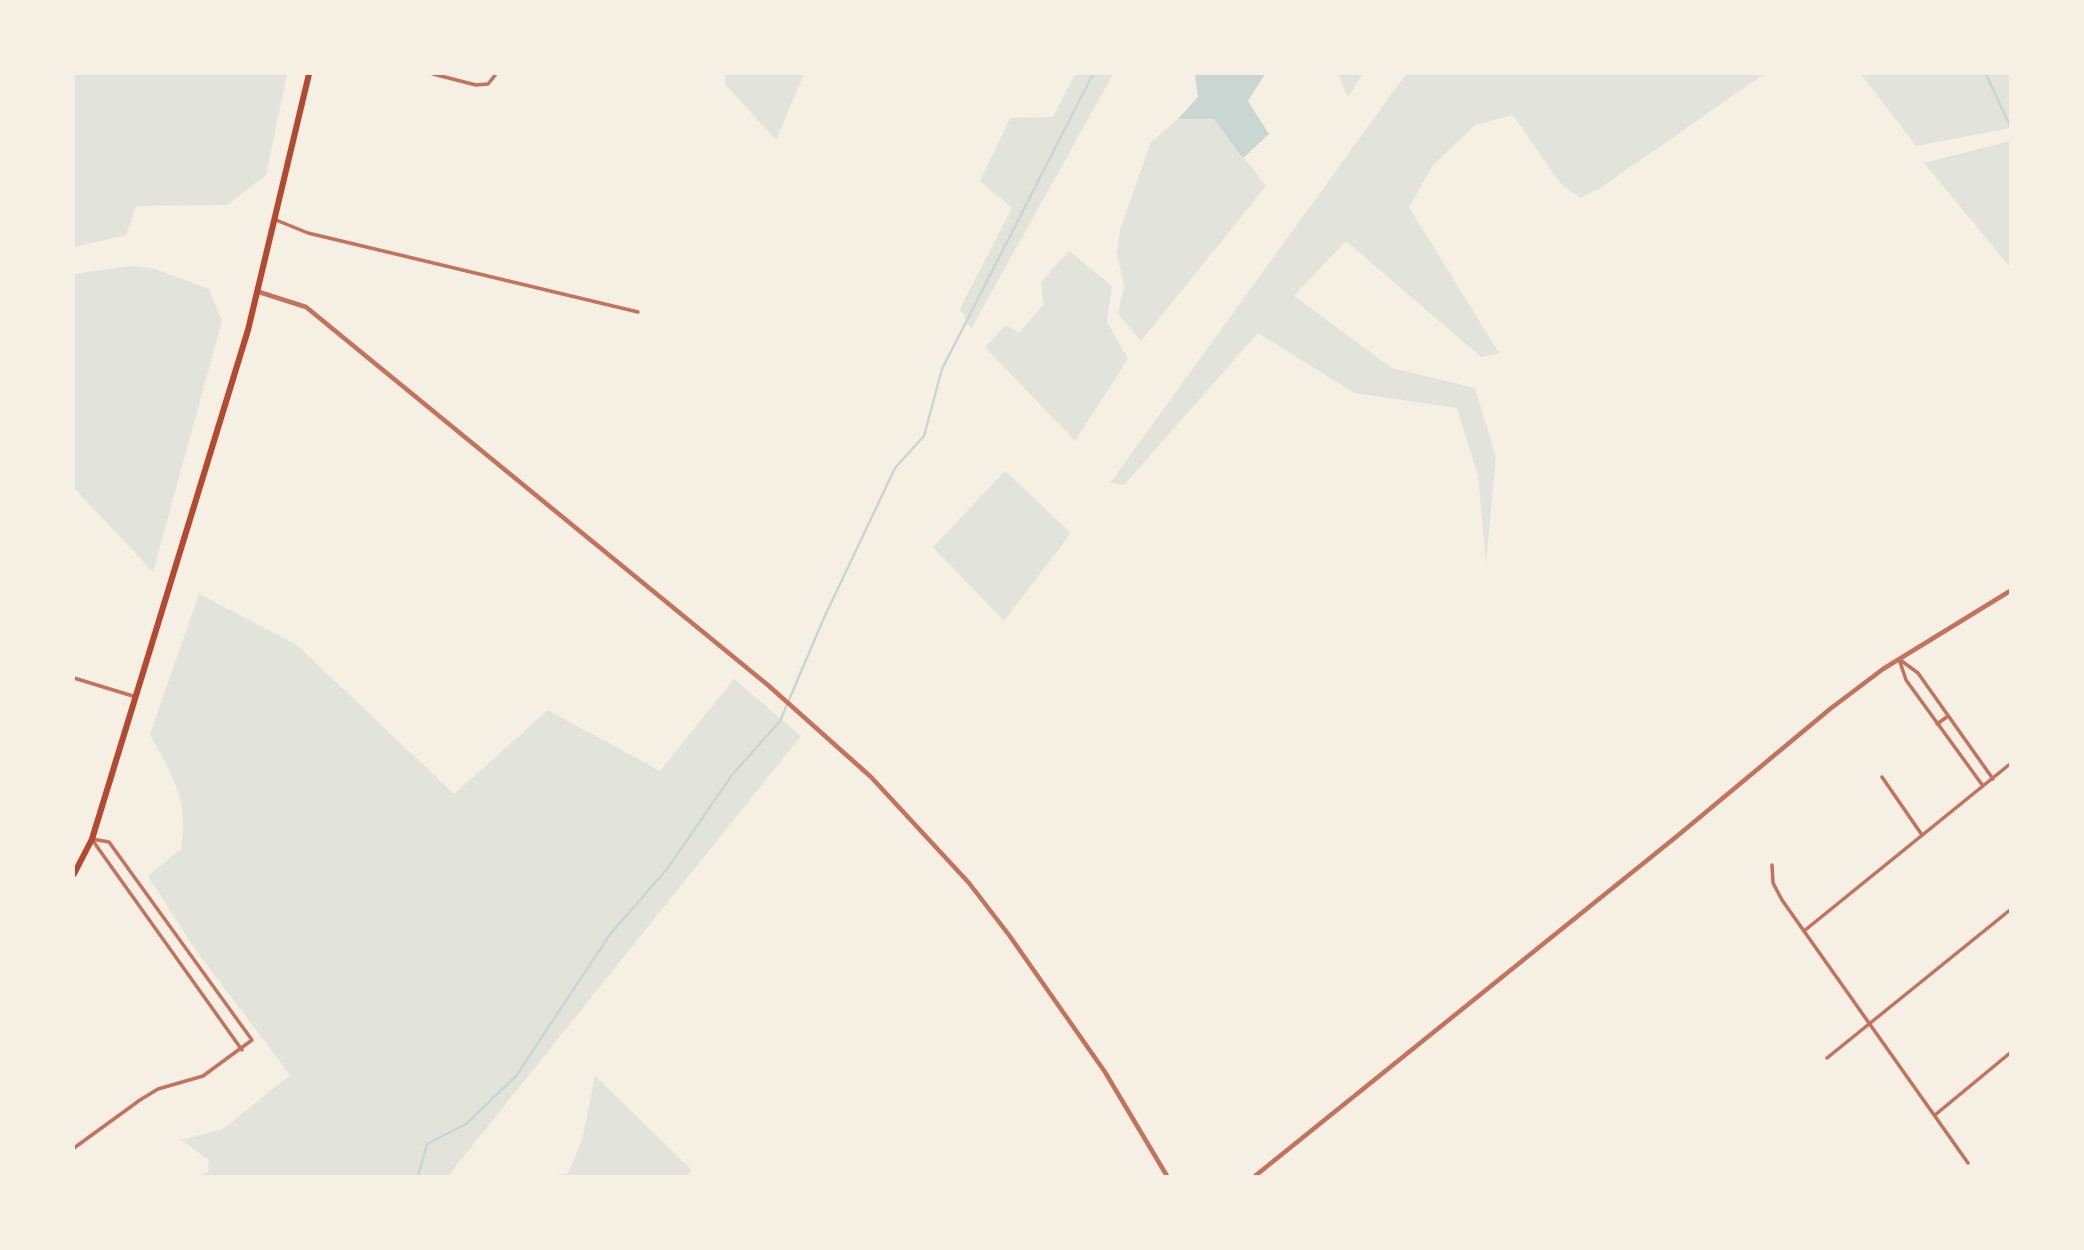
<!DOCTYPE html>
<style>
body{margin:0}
#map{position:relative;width:2084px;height:1250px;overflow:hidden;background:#f6efe4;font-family:"Golos Text",sans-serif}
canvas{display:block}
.frame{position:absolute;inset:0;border:75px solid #f6efe4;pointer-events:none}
</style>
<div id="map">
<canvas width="2084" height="1250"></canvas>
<div class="frame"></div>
</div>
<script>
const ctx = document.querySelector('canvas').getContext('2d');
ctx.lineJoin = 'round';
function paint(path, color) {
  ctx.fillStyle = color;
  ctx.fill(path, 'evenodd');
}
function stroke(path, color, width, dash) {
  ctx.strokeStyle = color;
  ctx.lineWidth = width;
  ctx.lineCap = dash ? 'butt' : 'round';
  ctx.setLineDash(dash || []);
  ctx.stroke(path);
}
paint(new Path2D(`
 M 74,74 L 287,74 L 266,175 L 227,205 L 136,206 L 126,235 L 74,247 Z
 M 725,74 L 804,74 L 776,140 L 725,84 Z
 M 1075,74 L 1113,74 L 971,329 L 960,309 L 1012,208 L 980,181 L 1010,118 L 1053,117 Z
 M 1338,74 L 1363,74 L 1348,97 Z
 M 1406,74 L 1764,74 L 1599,189 L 1580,198 L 1560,183 L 1513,115 L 1475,125 L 1433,165 L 1409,207 L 1499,353 L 1481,357 L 1346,241 L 1294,296 L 1392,368 L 1475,388 L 1496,457 L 1486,563 L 1478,476 L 1457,408 L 1354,393 L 1258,333 L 1124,485 L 1110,483 Z
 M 1861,74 L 2010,74 L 2010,128 L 1916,146 Z
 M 1214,118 L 1266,186 L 1141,341 L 1118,314 L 1124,285 L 1117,254 L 1120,229 L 1151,142 L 1178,119 Z
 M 2010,141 L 2010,267 L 1924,163 Z
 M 1069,251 L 1112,286 L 1107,321 L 1128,359 L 1075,441 L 985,347 L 1006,325 L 1019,333 L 1043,305 L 1041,282 Z
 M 131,266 L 152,268 L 209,289 L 222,321 L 153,572 L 74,488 L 74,274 Z
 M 1005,471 L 1071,533 L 1004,621 L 933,547 Z
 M 199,594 L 297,645 L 454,794 L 548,710 L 660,771 L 734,679 L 801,736 L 448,1176 L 197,1176 L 208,1172 L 209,1160 L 181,1140 L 223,1129 L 290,1075 L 195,949 L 148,876 L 181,849 C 189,798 173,778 150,734 Z
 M 595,1076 L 692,1170 L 687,1176 L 542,1176 L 567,1174 L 582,1141 Z`), '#e2e4dc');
paint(new Path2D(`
 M 1195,74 L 1265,74 L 1248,101 L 1269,134 L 1243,158 L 1214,119 L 1178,119 L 1198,97 Z`), '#c9d6d2');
stroke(new Path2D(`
 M 1986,74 L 2010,126
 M 418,1176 L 427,1144 L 466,1124 L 516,1076 L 611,933 L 667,869 L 732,775 L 780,721 L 823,620 L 895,468 L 924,436 L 942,369 L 1093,74`), '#c9d6d2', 2.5);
stroke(new Path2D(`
 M 433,74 L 476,85 L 488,84 L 496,74
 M 276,220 L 308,233 L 638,312
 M 74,678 L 136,697
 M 1937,724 L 1948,716
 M 1882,777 L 1922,835
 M 1983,786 L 1906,680 L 1899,659 L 1918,673 L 1993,779
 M 93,841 L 242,1050
 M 1772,865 L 1773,883 L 1782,900 L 1968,1163
 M 1804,931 L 2010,764
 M 1827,1058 L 2010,910
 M 1935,1115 L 2010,1053
 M 74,1148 L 140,1100 L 158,1089 L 203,1076 L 252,1040 L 109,842 L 92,839`), '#c5725c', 3.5);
stroke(new Path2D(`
 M 259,292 L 306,307 L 769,686 L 871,777 L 969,883 L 1009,935 L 1105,1072 L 1167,1176
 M 1255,1176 L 1676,837 L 1830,709 L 1883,669 L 2010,591`), '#c5725c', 4.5);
stroke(new Path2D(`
 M 74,874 L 92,839 L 248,330 L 309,74`), '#b5482f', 6);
</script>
